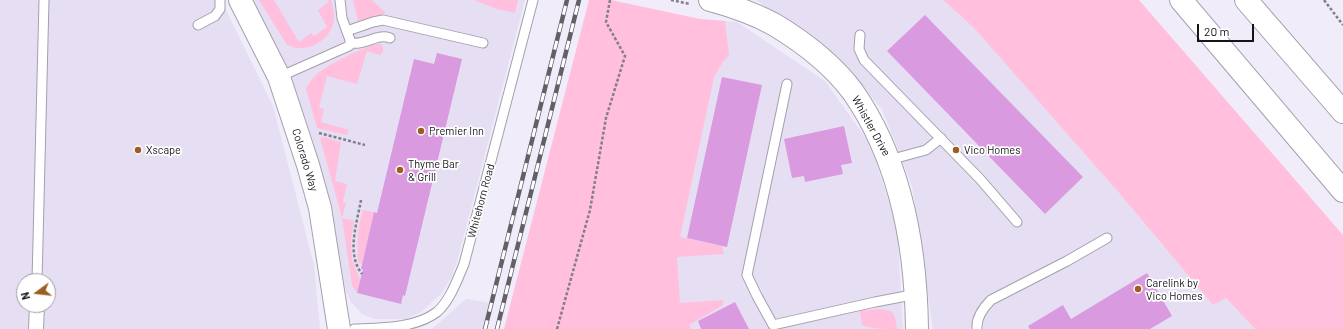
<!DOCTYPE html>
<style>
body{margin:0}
#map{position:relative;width:1343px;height:329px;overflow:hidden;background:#f0ecfa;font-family:Barlow,sans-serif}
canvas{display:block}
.north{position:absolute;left:16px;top:273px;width:40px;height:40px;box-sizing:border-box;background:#fff;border:1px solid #a2a1a3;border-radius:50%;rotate:255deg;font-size:11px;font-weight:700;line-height:16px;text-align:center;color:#161419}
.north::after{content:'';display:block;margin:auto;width:14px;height:18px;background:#9b6021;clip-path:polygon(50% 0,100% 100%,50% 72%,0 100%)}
.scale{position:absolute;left:1197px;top:24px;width:57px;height:18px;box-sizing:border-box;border:2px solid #161419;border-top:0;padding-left:5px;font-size:12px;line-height:14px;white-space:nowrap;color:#161419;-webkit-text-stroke:3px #fff;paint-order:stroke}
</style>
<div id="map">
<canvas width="1343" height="329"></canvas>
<div class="north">N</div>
<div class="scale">20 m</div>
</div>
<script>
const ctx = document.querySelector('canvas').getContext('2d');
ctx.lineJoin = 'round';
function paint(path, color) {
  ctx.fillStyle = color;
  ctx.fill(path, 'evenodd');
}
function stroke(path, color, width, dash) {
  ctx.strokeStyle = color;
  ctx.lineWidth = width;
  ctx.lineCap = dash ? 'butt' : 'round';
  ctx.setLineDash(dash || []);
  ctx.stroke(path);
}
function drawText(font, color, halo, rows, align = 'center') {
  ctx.font = font + ' Barlow,sans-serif';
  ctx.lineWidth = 3.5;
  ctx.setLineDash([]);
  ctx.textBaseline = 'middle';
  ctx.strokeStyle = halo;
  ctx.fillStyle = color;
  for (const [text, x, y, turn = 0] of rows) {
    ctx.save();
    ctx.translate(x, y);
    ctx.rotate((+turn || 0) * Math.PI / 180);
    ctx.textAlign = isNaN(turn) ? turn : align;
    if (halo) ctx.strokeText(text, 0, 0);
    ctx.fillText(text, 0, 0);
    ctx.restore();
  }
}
paint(new Path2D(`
 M 0,0 L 218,0 L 224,6 L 273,106 L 314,265 L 320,329 L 0,329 ZM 24,281 L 48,281 L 48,305 L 24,305 Z
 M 250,0 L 525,0 L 457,262 L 451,278 L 442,293 L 421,312 L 407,319 L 374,319 L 362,314 L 351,302 L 343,285 L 325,191 L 313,141 L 298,98 L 259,16 Z
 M 756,0 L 943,0 L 974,28 L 1120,194 L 1213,305 L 1225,297 L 1255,329 L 933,329 L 912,186 L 882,109 L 831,53 Z
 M 700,19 L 737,22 L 825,81 L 870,144 L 897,226 L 903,329 L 666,329 Z
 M 466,299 L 492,303 L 485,329 L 432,329 Z`), '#e6dff4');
paint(new Path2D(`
 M 259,0 L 274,0 L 299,42 L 311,33 L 314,36 L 327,27 L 318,10 L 329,2 L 328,0 L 331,0 C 332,5 334,10 334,15 C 335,33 319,47 302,48 C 297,49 291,46 287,45 Z
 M 353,0 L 372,0 L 385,12 L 384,14 L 358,21 Z
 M 474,0 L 518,0 L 515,13 L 497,9 Z
 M 589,0 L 611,0 L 700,19 L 725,21 L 729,55 L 723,62 L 714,77 L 680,237 L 722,246 L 724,254 L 677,257 L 680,303 L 723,300 L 723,305 L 689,325 L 691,329 L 504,329 Z
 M 943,0 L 1139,0 L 1343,235 L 1343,329 L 1255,329 L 1226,298 L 1213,305 L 1120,194 L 974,28 Z
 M 376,44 L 381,44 L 383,48 L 383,52 L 380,55 L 367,51 L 357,84 L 327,76 L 319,108 L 324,109 L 321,122 L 349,130 L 347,135 L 317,128 L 306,89 C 308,85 310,81 313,78 C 323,66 360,49 376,44 Z
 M 323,137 L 341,142 L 335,181 L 347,184 L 343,202 L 346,203 L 342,218 L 354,221 L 351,240 L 352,259 L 360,280 L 357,293 L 352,285 L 342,218 L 320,138 Z
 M 363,210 L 374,212 L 362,264 L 358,262 C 357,244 357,227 363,210 Z
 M 878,309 C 895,310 895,313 897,329 C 886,329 871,329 862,325 L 860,311 Z`), '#ffbfdd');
paint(new Path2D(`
 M 925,15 L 1083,177 L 1045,214 L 887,51 Z
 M 437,53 L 462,59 L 405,296 L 403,295 L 401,304 L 357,293 L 363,269 L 361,269 L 374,212 L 377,213 L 414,59 L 434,64 Z
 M 722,77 L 762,85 L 727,247 L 687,238 Z
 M 844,126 L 852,163 L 841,165 L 843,174 L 805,182 L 804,176 L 792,178 L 784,139 Z
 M 1147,273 L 1172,316 L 1150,329 L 1030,329 L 1028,326 L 1063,305 L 1071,319 Z
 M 735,302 L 749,329 L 701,329 L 698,321 Z`), '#da9adf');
const service = new Path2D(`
 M 198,25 L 215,16 L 220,9 L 220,0
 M 347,31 L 373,22 L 383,20 L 483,43
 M 860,35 L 859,49 L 864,60 L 980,179 L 1017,222
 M 350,43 C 366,46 376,33 390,38
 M 279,77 L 349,46 L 350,43 L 350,40 L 342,18 L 340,0
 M 787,84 L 747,275 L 757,296 L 773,325 L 875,302 L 917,294
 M 889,160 L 926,150 L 941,138
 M 37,281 L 44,0
 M 354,329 C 381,328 414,329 437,312 C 450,301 458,278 464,264 L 533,0
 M 977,329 C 976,317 983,308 991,300 L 1067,261 L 1107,238`);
const pedestrian = new Path2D(`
 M 36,329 L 37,305`);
const primary = new Path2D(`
 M 240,0 L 279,77 L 308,165 L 320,208 L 339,329
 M 710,0 C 732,6 755,14 775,25 C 803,42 833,65 853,92 C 901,161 916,246 917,329`);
const motorway = new Path2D(`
 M 1181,0 L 1343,191
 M 1246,0 L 1343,112`);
stroke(service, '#a3a0ac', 11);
stroke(pedestrian, '#a3a0ac', 16);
stroke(primary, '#a3a0ac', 24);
stroke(motorway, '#a3a0ac', 24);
stroke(new Path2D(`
 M 671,0 L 690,4
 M 1324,0 L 1343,25
 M 319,133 L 365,145
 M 361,200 C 357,223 346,254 362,274
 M 557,329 L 590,210 L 606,118 L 625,56 L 606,22 L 610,0`), '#827f89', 2.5, [3, 2]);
stroke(service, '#fff', 9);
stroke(pedestrian, '#fff', 14);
stroke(primary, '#fff', 22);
stroke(motorway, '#fff', 22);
const rail = new Path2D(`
 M 485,329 L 567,0
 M 497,329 L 579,0`);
stroke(rail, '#625f67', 4.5);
stroke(rail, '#fff', 3, [9]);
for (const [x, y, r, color] of [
 [421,131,4,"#9b6021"],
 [138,150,4,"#9b6021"],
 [956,150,4,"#9b6021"],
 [400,170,4,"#9b6021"],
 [1138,289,4,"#9b6021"]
]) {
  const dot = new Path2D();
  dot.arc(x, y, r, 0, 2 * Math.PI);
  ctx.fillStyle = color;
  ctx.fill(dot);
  stroke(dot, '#fff', 1.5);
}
drawText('11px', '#161419', '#fff', [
 ["Whistler Drive",871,126,61],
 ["Colorado Way",305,160,73],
 ["Whitehorn Road",481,201,-75]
]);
drawText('11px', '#161419', '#fff', [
 ["Premier Inn",429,131],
 ["Xscape",146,150],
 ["Vico Homes",964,150],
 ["Thyme Bar",408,164],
 ["& Grill",408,177],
 ["Carelink by",1146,283],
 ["Vico Homes",1146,296]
], 'left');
</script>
